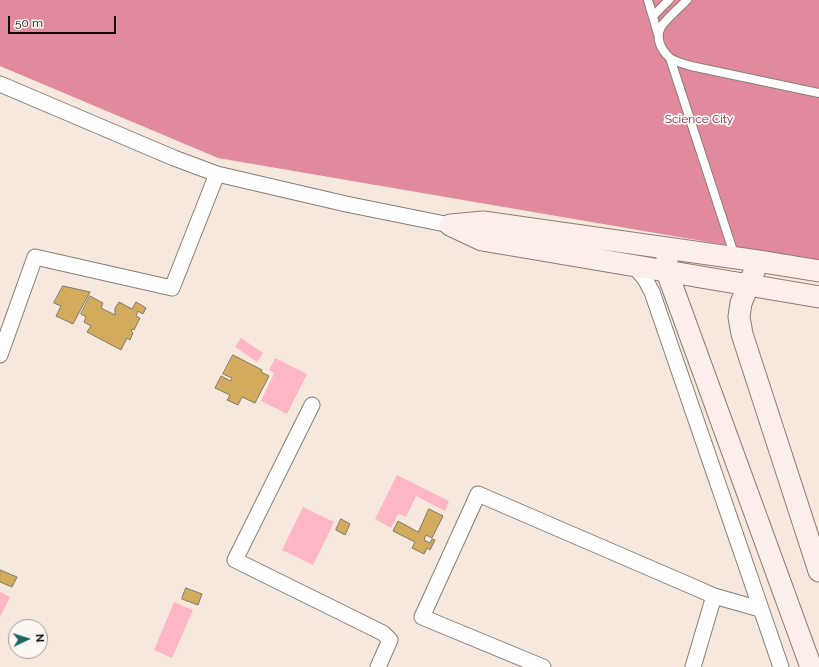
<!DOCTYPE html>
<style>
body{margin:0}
#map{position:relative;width:819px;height:667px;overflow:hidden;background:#f7e8dd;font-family:Raleway,sans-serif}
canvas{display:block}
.north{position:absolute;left:8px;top:619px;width:40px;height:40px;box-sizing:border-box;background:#fdf7f3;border:1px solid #9f9995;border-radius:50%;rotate:86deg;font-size:11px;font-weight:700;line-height:16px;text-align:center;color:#110c08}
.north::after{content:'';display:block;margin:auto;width:14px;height:18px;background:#1a655e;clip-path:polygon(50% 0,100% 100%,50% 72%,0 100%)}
.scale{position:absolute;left:8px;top:16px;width:108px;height:18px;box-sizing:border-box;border:2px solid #110c08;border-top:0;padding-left:5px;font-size:12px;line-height:14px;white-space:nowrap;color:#110c08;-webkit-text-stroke:3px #fdf7f3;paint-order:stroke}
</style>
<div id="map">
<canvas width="819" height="667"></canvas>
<div class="north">N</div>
<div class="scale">50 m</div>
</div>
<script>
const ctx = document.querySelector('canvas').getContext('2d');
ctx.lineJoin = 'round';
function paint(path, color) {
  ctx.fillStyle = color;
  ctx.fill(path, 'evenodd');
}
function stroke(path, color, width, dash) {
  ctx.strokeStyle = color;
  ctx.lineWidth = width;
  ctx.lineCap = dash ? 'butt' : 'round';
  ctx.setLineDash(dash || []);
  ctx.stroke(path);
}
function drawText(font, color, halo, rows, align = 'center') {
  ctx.font = font + ' Raleway,sans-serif';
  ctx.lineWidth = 3.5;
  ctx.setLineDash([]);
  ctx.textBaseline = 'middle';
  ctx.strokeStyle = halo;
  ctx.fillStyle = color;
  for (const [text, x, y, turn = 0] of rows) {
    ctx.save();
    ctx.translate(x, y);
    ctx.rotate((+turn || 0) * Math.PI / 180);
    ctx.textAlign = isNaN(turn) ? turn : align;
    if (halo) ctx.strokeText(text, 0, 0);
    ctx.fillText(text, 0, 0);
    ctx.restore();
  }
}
paint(new Path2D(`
 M 241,338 L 263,353 L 257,362 L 235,347 Z
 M 275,358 L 307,374 L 287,414 L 261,401 L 274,373 L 269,370 Z
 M 397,475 L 449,501 L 445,511 L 416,496 L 406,517 L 398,514 L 391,528 L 375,519 Z
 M 303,507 L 334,522 L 313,565 L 282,550 Z
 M 0,592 L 10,597 L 0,617 Z
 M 174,602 L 193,610 L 172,658 L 154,650 Z`), '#ffb7c5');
paint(new Path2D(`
 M 0,0 L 819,0 L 819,261 L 218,158 L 0,66 Z`), '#e18a9d');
const building = new Path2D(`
 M 63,286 L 90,292 L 73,324 L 56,316 L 61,306 L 54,303 Z
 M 90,296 L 103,303 L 101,308 L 115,315 L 115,308 L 119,302 L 132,309 L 136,302 L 146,308 L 143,314 L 138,311 L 136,316 L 140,318 L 134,330 L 132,329 L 131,331 L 133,333 L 130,340 L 127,338 L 121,350 L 87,332 L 91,326 L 84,322 L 86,317 L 81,314 Z
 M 233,355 L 262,370 L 261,372 L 269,376 L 255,403 L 242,397 L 238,405 L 227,400 L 230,395 L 215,388 L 221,376 L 231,381 L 232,378 L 223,374 Z
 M 429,509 L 443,516 L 432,538 L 426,535 L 424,540 L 430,543 L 432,539 L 435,540 L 430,550 L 427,548 L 424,554 L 412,548 L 415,542 L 393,531 L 398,521 L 418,532 Z
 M 341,519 L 350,524 L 345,535 L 336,530 Z
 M 0,570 L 17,577 L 12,587 L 0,582 Z
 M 186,588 L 202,594 L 198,605 L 182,599 Z`);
paint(building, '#d3ab5c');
stroke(building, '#80796b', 1);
const lane = new Path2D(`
 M 648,0 L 658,34
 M 687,0 C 681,6 664,21 661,27 C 655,38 661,50 670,58 C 676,62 684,64 691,66 L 819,93
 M 653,16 L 669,0
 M 670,58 L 735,257`);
const street = new Path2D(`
 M 0,84 L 174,158 L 217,174
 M 635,267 L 645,279 L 652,292 L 781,667
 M 0,355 L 35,257 L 172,288 L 217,174 L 346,204 L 450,225
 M 312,405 L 235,560 L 383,633 L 390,640 L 378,667
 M 543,667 L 422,617 L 478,494 L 696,588 L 714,596 L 760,609
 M 693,667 L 714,596`);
const secondary = new Path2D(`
 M 450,225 L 482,240 L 819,297
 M 451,225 L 483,222 L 758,261 L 819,271
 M 667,248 L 667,272 L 811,667
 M 754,272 L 741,303 L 739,317 L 742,334 L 819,571`);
stroke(lane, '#8b7d74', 10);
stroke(street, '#8b7d74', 17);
stroke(secondary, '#8b7d74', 23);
stroke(lane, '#fff', 8);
stroke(street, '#fff', 15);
stroke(secondary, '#fceeeb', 21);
drawText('12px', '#8d2747', '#fdf7f3', [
 ["Science City",699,119]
]);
</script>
